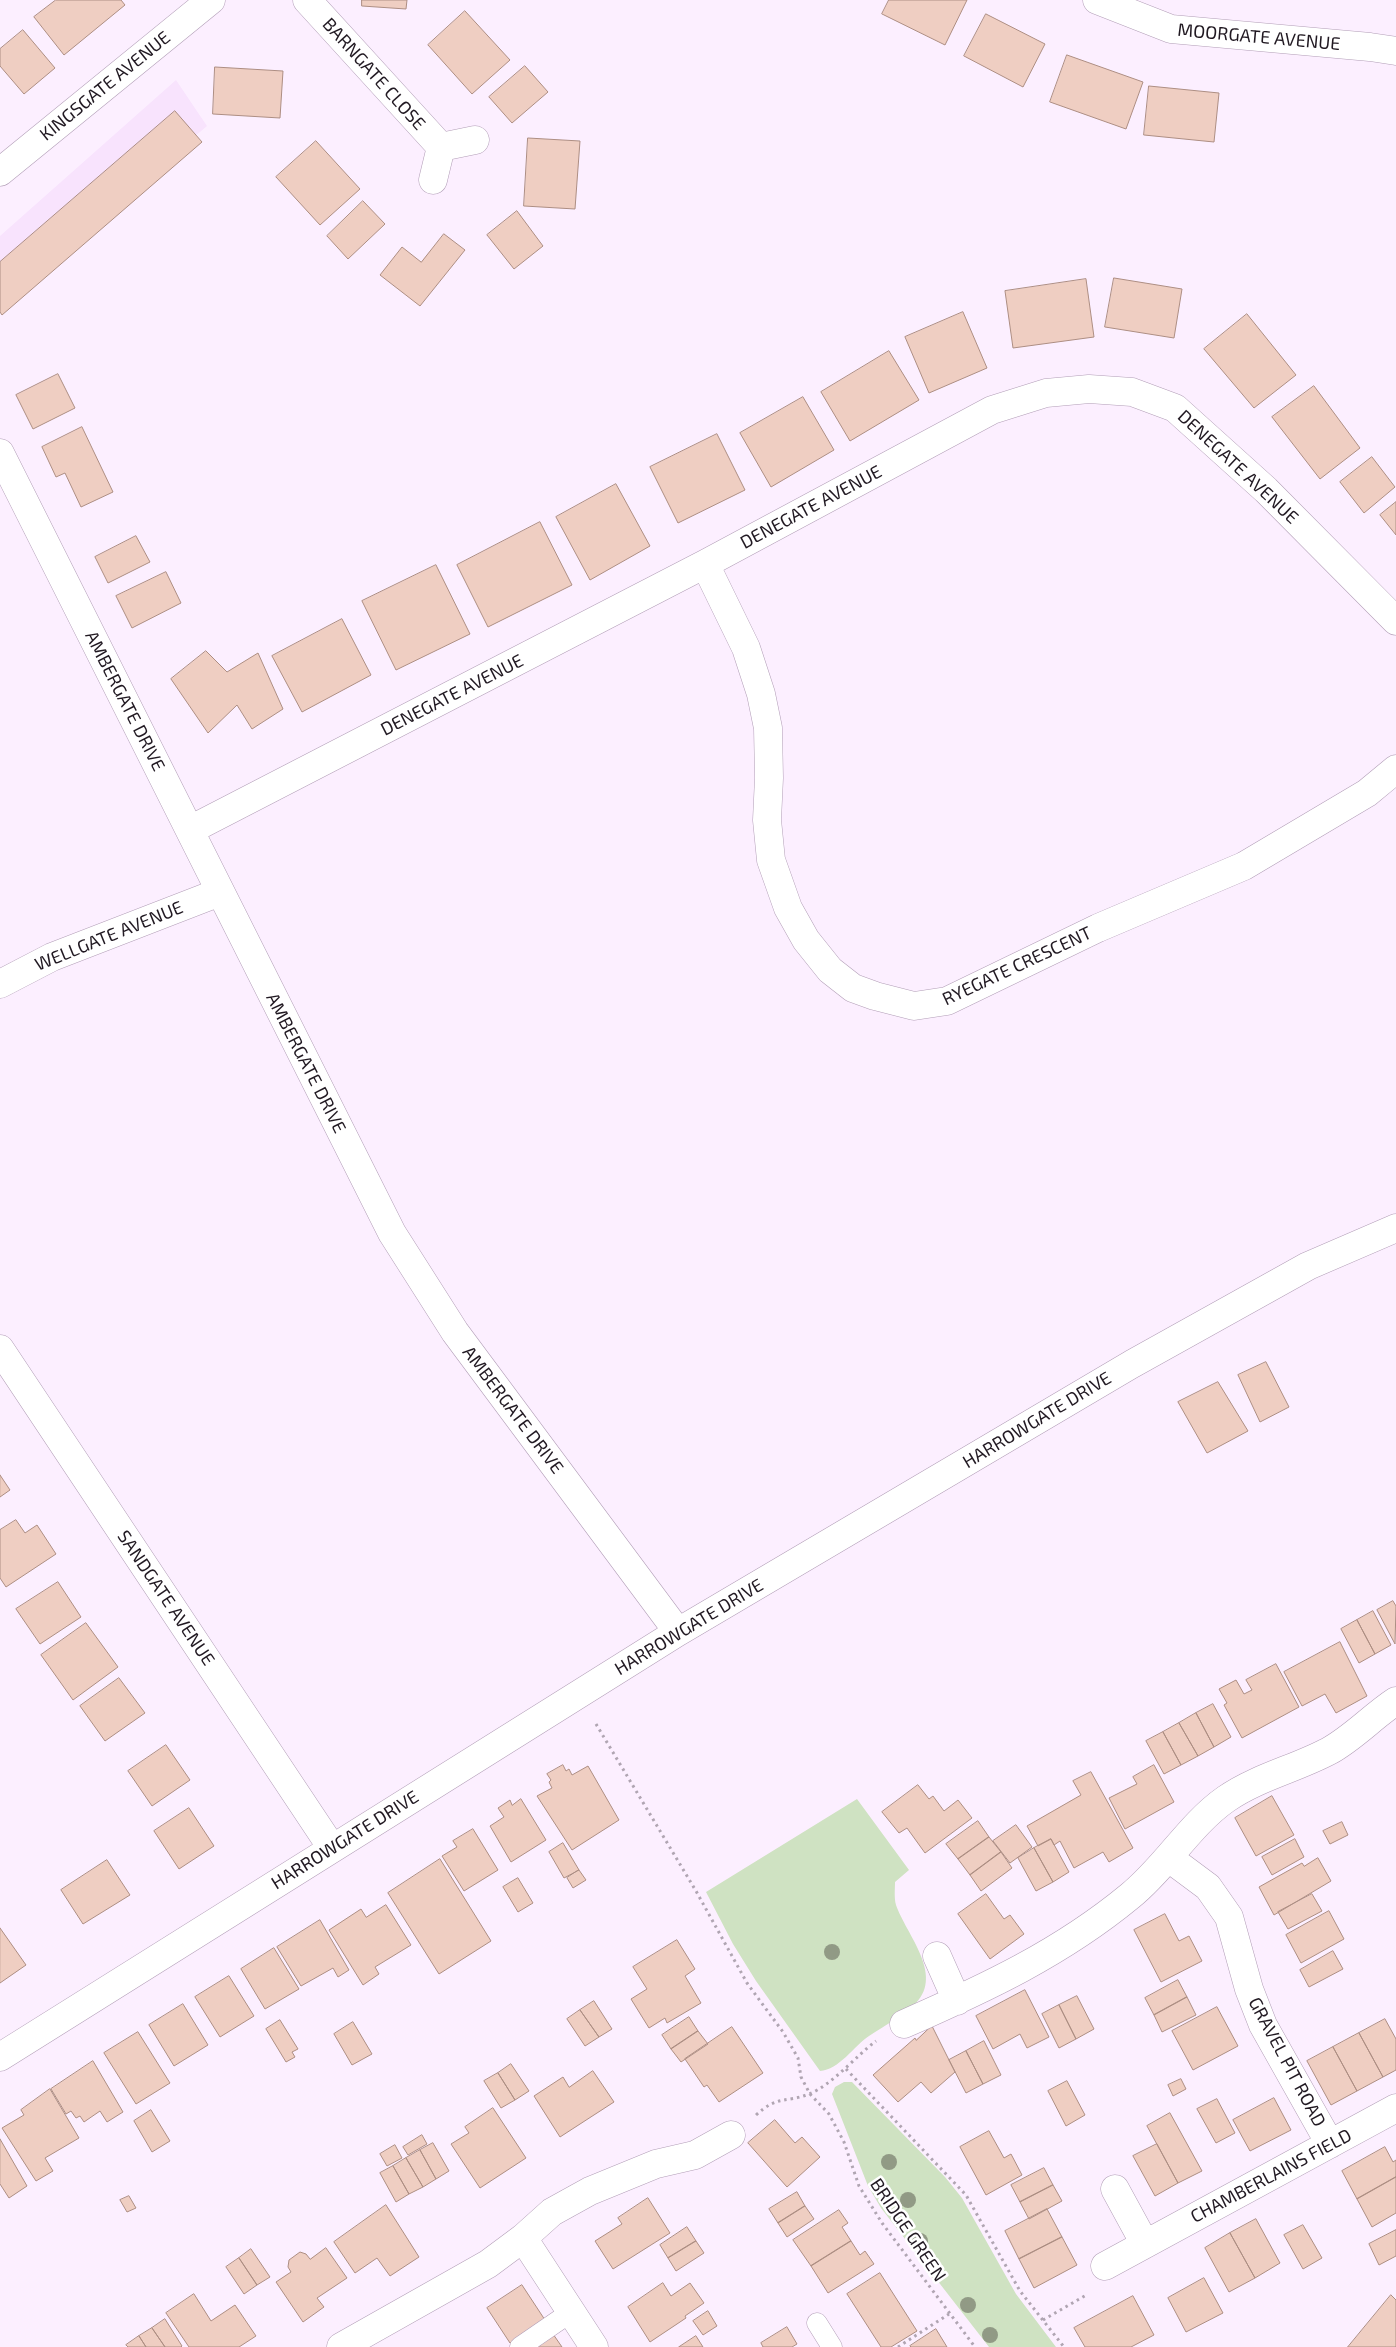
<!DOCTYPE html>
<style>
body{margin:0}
canvas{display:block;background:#fcefff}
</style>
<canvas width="1396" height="2347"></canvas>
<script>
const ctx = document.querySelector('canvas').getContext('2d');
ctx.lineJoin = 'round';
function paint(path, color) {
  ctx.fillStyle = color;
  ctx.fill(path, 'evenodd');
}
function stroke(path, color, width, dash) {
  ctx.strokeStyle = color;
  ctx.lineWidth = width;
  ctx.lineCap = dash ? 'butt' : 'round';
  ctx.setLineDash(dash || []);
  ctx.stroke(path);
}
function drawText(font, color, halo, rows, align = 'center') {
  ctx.font = font + ' "Exo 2",sans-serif';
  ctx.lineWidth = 5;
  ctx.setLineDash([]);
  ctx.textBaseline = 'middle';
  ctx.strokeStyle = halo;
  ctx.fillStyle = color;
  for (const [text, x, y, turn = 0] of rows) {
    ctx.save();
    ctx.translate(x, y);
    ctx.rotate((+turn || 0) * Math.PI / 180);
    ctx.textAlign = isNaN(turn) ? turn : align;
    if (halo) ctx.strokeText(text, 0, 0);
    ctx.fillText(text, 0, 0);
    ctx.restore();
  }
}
paint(new Path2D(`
 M 176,80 L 207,126 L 0,302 L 0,236 Z`), '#f8e3fd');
paint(new Path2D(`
 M 857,1799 L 909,1870 L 895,1882 C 895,1889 894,1898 896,1905 C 906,1934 944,1974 916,2003 C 903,2016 884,2026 869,2036 C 854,2046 839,2070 820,2071 L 756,1981 L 733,1944 L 706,1892 Z
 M 844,2082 L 852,2082 L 945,2177 L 962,2198 L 1016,2294 L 1056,2347 L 989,2347 L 881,2208 L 868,2186 L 832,2094 L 835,2087 Z`), '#cfe2c2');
const building = new Path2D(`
 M 56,0 L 121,0 L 125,5 L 64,55 L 34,17 Z
 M 362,0 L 407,0 L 406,9 L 362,6 Z
 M 889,0 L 967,0 L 945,45 L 882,14 Z
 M 465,11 L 510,60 L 472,94 L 428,45 Z
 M 986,14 L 1045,44 L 1023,87 L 964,56 Z
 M 23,30 L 55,68 L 24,94 L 0,66 L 0,49 Z
 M 1067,55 L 1143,82 L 1126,129 L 1050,102 Z
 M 525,66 L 548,92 L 512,123 L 489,97 Z
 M 215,67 L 283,71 L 280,118 L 213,114 Z
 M 1149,86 L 1219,93 L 1214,142 L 1144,135 Z
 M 175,111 L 202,142 L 2,315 L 0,312 L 0,262 Z
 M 528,138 L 580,141 L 575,209 L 524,206 Z
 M 316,141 L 360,189 L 320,225 L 276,177 Z
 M 363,201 L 385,224 L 348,259 L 327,236 Z
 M 517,211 L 543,246 L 514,269 L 487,235 Z
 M 444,234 L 465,250 L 420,306 L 380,275 L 402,247 L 421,262 Z
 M 1114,278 L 1182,289 L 1174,338 L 1105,327 Z
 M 1086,279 L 1094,337 L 1013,348 L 1005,291 Z
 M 963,312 L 987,368 L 929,393 L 905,337 Z
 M 1247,314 L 1296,375 L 1254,408 L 1204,349 Z
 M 889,351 L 919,400 L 850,441 L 821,392 Z
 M 58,374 L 75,408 L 33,429 L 16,395 Z
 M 1314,386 L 1360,448 L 1320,479 L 1272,417 Z
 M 803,397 L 834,450 L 771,487 L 740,433 Z
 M 82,427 L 113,492 L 81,507 L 65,473 L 56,477 L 42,447 Z
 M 717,434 L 745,490 L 678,523 L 650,467 Z
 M 1372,457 L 1395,487 L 1364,513 L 1340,482 Z
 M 616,484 L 650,546 L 590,580 L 556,517 Z
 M 1396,502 L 1396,535 L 1380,515 Z
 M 540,522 L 572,585 L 488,627 L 457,565 Z
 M 136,536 L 150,562 L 108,583 L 95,557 Z
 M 436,565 L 470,634 L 396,670 L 362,601 Z
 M 166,572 L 181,603 L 132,628 L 116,596 Z
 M 342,619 L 371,675 L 302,712 L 272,656 Z
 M 206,651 L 227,672 L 258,653 L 283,709 L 252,729 L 237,705 L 208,733 L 171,679 Z
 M 1266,1362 L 1289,1407 L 1260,1422 L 1238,1375 Z
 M 1218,1382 L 1248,1431 L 1207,1453 L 1178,1402 Z
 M 0,1475 L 10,1490 L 0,1497 Z
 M 16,1520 L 25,1533 L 37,1525 L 56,1554 L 6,1587 L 0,1578 L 0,1530 Z
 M 58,1582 L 81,1617 L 40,1644 L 16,1609 Z
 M 1393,1601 L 1396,1606 L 1395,1644 L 1377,1610 Z
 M 1373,1611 L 1391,1645 L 1375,1654 L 1357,1620 Z
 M 1357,1620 L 1375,1654 L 1359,1663 L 1341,1629 Z
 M 86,1623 L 118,1667 L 73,1700 L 41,1655 Z
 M 1340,1642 L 1367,1696 L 1336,1713 L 1325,1694 L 1302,1706 L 1284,1672 Z
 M 1276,1664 L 1299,1707 L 1242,1738 L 1224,1705 L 1227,1703 L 1219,1689 L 1236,1680 L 1244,1694 L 1252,1690 L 1246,1680 Z
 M 119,1678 L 145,1713 L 105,1741 L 80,1706 Z
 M 1213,1704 L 1231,1737 L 1214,1747 L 1196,1713 Z
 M 1196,1713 L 1214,1747 L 1198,1756 L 1179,1723 Z
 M 1179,1723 L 1198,1756 L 1181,1765 L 1163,1732 Z
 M 1163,1732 L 1181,1765 L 1164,1774 L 1146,1741 Z
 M 166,1745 L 190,1780 L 152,1806 L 128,1771 Z
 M 563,1765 L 566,1771 L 569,1769 L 572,1775 L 588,1766 L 619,1820 L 572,1850 L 537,1796 L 552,1788 L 549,1782 L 551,1780 L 547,1774 Z
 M 1154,1765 L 1174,1802 L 1125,1829 L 1109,1798 L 1137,1784 L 1133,1777 Z
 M 1091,1772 L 1133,1848 L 1109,1862 L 1103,1852 L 1074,1868 L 1060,1841 L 1054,1845 L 1051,1839 L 1038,1846 L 1027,1826 L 1081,1795 L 1073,1781 Z
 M 918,1785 L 929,1799 L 933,1796 L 944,1811 L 958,1800 L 972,1818 L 925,1853 L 907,1828 L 899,1833 L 882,1812 Z
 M 1272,1796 L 1294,1835 L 1256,1856 L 1235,1818 Z
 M 521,1799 L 546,1840 L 511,1862 L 490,1826 L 504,1817 L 498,1808 L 510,1800 L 512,1805 Z
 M 189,1808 L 214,1846 L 179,1869 L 154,1831 Z
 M 978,1821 L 989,1837 L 958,1859 L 946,1844 Z
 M 1342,1822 L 1348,1835 L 1330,1844 L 1323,1831 Z
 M 1016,1825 L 1032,1847 L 1010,1863 L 993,1841 Z
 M 473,1829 L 498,1870 L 464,1891 L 442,1856 L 457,1847 L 453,1841 Z
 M 989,1837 L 1001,1852 L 970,1875 L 958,1859 Z
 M 1051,1839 L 1069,1872 L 1053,1882 L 1034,1848 Z
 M 1295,1839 L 1304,1857 L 1272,1875 L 1262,1857 Z
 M 563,1843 L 579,1870 L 564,1878 L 549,1852 Z
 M 1034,1848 L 1053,1882 L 1036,1891 L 1018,1858 Z
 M 1001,1852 L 1012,1868 L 981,1891 L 970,1875 Z
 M 1318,1858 L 1331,1881 L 1274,1915 L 1259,1887 L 1302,1863 L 1304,1866 Z
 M 440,1859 L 491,1941 L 439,1974 L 388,1893 Z
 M 107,1860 L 130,1895 L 83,1924 L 61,1890 Z
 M 579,1870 L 586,1880 L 573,1888 L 567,1878 Z
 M 518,1878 L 533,1903 L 518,1912 L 503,1887 Z
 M 986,1894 L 1004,1919 L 1010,1915 L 1024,1934 L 990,1959 L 958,1914 Z
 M 1312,1894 L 1322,1911 L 1288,1929 L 1278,1912 Z
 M 386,1905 L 411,1945 L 375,1967 L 379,1974 L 363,1985 L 329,1930 L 361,1909 L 366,1917 Z
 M 1329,1911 L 1344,1939 L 1301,1963 L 1286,1935 Z
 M 1165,1914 L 1179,1941 L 1189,1936 L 1202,1961 L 1161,1982 L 1134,1930 Z
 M 320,1920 L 349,1970 L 338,1977 L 333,1968 L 301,1986 L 277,1947 Z
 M 0,1928 L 26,1965 L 0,1983 Z
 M 677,1940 L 695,1969 L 685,1976 L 701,2003 L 667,2023 L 665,2018 L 649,2028 L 631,1999 L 647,1989 L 633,1967 Z
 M 274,1948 L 299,1989 L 265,2009 L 241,1969 Z
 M 1333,1951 L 1343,1969 L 1309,1987 L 1300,1970 Z
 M 229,1976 L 254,2016 L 220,2037 L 195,1997 Z
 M 1178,1980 L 1187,1997 L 1154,2015 L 1145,1998 Z
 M 1025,1990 L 1049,2037 L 1027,2048 L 1020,2034 L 993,2049 L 976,2016 Z
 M 1077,1996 L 1094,2029 L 1076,2039 L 1059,2005 Z
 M 1187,1997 L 1196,2015 L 1162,2032 L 1154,2015 Z
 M 594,2001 L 612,2029 L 599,2037 L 580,2010 Z
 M 183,2004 L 208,2045 L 174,2066 L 149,2025 Z
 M 1059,2005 L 1076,2039 L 1059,2048 L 1042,2014 Z
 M 1217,2007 L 1238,2046 L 1193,2070 L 1172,2031 Z
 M 580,2010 L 599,2037 L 585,2046 L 567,2019 Z
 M 689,2017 L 698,2031 L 671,2049 L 662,2035 Z
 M 1385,2019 L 1396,2039 L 1396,2070 L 1383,2077 L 1359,2033 Z
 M 280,2020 L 298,2049 L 292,2052 L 295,2057 L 286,2062 L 266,2029 Z
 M 353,2022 L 372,2054 L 352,2065 L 334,2034 Z
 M 932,2026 L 955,2072 L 931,2093 L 921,2082 L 898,2102 L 873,2075 L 915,2038 L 916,2040 Z
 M 732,2027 L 763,2073 L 719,2102 L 707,2085 L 704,2087 L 685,2059 Z
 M 698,2031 L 708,2044 L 681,2062 L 671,2049 Z
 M 138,2032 L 170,2083 L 136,2104 L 104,2053 Z
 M 1359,2033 L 1383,2077 L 1357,2091 L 1333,2047 Z
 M 984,2041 L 1001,2075 L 983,2084 L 966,2051 Z
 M 1333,2047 L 1357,2091 L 1331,2105 L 1307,2061 Z
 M 966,2051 L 983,2084 L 966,2093 L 949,2060 Z
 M 93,2061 L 123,2112 L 107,2122 L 100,2111 L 84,2122 L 80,2116 L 76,2118 L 71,2111 L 66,2114 L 51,2089 Z
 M 511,2064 L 529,2091 L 515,2100 L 498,2073 Z
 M 593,2071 L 614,2102 L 560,2137 L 534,2096 L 563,2077 L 569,2087 Z
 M 498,2073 L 515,2100 L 501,2108 L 484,2081 Z
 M 1181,2079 L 1186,2089 L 1173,2096 L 1168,2085 Z
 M 1067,2081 L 1085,2115 L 1066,2126 L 1048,2091 Z
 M 50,2089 L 79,2138 L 45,2158 L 53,2171 L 36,2181 L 2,2128 L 24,2115 L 21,2110 Z
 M 1274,2098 L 1291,2130 L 1250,2151 L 1233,2120 Z
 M 1217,2099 L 1235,2133 L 1216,2143 L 1197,2109 Z
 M 493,2108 L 526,2158 L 480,2188 L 451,2144 L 469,2133 L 465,2127 Z
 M 151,2110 L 170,2141 L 152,2152 L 134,2121 Z
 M 1170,2113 L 1202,2171 L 1178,2183 L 1147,2126 Z
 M 775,2120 L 795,2143 L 802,2137 L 820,2157 L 787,2187 L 748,2143 Z
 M 989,2131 L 1004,2158 L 1011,2154 L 1022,2175 L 986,2195 L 960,2147 Z
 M 422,2135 L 427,2144 L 408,2155 L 403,2147 Z
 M 0,2139 L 27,2186 L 9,2198 L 0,2184 Z
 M 433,2143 L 449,2171 L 436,2179 L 420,2150 Z
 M 1157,2144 L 1178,2183 L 1155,2196 L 1133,2156 Z
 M 395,2145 L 402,2158 L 387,2166 L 380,2154 Z
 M 1385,2147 L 1393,2162 L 1396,2160 L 1396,2177 L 1357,2199 L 1342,2171 Z
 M 420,2150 L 436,2179 L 423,2187 L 406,2158 Z
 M 406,2158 L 423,2187 L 409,2194 L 393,2166 Z
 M 393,2166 L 409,2194 L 396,2202 L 380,2173 Z
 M 1044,2168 L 1053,2185 L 1020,2202 L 1011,2185 Z
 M 1396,2177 L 1396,2213 L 1372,2227 L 1357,2199 Z
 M 1053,2185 L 1062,2201 L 1029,2219 L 1020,2202 Z
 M 797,2192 L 805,2206 L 778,2223 L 769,2209 Z
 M 129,2196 L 136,2208 L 127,2212 L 120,2200 Z
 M 648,2198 L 670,2233 L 613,2269 L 595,2241 L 622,2224 L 618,2218 Z
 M 386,2205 L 419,2257 L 390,2276 L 377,2258 L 355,2273 L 334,2242 Z
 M 805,2206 L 814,2219 L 787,2237 L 778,2223 Z
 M 1047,2209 L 1062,2237 L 1019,2259 L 1005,2231 Z
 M 839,2210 L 848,2223 L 842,2227 L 851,2241 L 811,2266 L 793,2240 Z
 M 1256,2219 L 1280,2263 L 1255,2278 L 1230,2233 Z
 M 1303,2225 L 1322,2258 L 1303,2269 L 1284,2235 Z
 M 687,2227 L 696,2241 L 668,2258 L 660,2245 Z
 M 1396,2230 L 1396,2256 L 1379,2265 L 1369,2244 Z
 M 1230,2233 L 1255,2278 L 1229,2292 L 1205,2248 Z
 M 1062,2237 L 1077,2265 L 1034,2288 L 1019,2259 Z
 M 696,2241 L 704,2253 L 676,2271 L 668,2258 Z
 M 851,2241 L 860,2255 L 865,2251 L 874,2264 L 828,2293 L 811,2266 Z
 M 326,2248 L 347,2278 L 317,2298 L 324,2307 L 303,2322 L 276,2282 L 291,2272 L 288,2267 L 289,2260 L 300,2252 L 306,2254 L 310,2259 Z
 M 251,2249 L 270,2277 L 257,2285 L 239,2258 Z
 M 239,2258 L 257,2285 L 244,2294 L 226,2267 Z
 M 880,2273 L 917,2331 L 891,2347 L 881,2347 L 847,2294 Z
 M 1204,2278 L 1223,2313 L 1186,2332 L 1168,2298 Z
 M 663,2283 L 671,2296 L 690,2283 L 704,2303 L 685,2316 L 686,2318 L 650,2342 L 628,2307 Z
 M 522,2285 L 545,2320 L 510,2343 L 487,2308 Z
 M 194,2294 L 211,2321 L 235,2305 L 256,2336 L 239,2347 L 189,2347 L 166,2313 Z
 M 1391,2295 L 1396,2300 L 1396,2347 L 1348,2347 Z
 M 1133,2296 L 1154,2335 L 1131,2347 L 1085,2347 L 1074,2328 Z
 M 708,2311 L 717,2326 L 703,2335 L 693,2321 Z
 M 165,2319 L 182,2346 L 181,2347 L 165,2347 L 152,2328 Z
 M 787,2327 L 797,2344 L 792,2347 L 763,2347 L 761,2343 Z
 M 152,2328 L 165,2347 L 146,2347 L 139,2336 Z
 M 936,2329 L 947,2347 L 911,2347 L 910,2346 Z
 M 553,2334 L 562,2347 L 532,2347 Z
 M 139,2336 L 146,2347 L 128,2347 L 126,2345 Z
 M 696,2336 L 703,2347 L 679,2347 Z`);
paint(building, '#efcec2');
stroke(building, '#ad8e83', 1);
const lane = new Path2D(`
 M 817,2323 L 832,2347
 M 520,2347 L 571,2312`);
const street = new Path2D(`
 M 307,0 L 441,147
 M 1097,0 L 1171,29 L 1370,47 L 1396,51
 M 0,172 L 211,0
 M 433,180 L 441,147 L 475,140
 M 0,453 L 392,1233 L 455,1332 L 678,1632
 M 705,564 L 746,648 L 761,694 L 768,728 L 769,778 L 767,820 L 771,860 L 788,908 L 806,940 L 830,970 L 853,988 L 875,996 L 914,1006 L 947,1001 L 1098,928 L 1244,866 L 1367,793 L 1396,769
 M 190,830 L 705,564 L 992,410 L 1046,393 L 1089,389 L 1132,392 L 1175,408 L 1266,490 L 1396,621
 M 0,984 L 52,957 L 220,892
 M 0,1349 L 332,1848
 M 1169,1858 L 1208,1887 L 1229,1917 L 1249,1989 L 1263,2025 L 1330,2144
 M 937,1956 L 957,2001
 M 904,2024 C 986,1988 1061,1953 1130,1896 C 1166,1867 1189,1825 1226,1799 C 1258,1777 1295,1769 1329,1751 C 1353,1738 1373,1716 1396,1701
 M 0,2057 L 678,1632 L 1132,1364 L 1308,1266 L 1396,1228
 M 1115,2189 L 1145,2244
 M 523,2238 L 594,2347
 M 1105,2266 L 1396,2108
 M 341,2347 L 488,2264 L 523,2238 L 552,2212 L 590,2191 L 656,2164 L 695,2155 L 731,2135`);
stroke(lane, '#b29eb7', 21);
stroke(street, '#b29eb7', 29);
stroke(new Path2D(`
 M 596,1724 L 696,1891 L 747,1983 L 783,2032 L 798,2058 L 801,2077 L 810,2094 L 829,2114 L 844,2142 L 859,2186 L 882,2223 L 975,2347
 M 846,2069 L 966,2195 L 1020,2291 L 1064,2347
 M 756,2115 C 778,2095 786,2103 809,2094 C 832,2085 856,2056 876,2041
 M 1043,2320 L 1088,2294
 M 898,2347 L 949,2314`), '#b0a5b2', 3, [2.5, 4]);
stroke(lane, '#fff', 20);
stroke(street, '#fff', 28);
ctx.fillStyle = '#919a85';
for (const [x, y] of [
 [832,1952],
 [889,2162],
 [908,2200],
 [920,2241],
 [935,2270],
 [968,2305],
 [990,2335]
]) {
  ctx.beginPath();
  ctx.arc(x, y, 8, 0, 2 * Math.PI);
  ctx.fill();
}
drawText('18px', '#211922', '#fff', [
 ["MOORGATE AVENUE",1259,37,5],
 ["BARNGATE CLOSE",374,74,48],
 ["KINGSGATE AVENUE",105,86,-39],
 ["DENEGATE AVENUE",1238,467,43],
 ["DENEGATE AVENUE",811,507,-28],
 ["DENEGATE AVENUE",452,695,-27],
 ["AMBERGATE DRIVE",125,701,63],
 ["WELLGATE AVENUE",109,936,-22],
 ["RYEGATE CRESCENT",1017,966,-25],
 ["AMBERGATE DRIVE",306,1063,63],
 ["AMBERGATE DRIVE",513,1410,53],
 ["HARROWGATE DRIVE",1037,1420,-31],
 ["SANDGATE AVENUE",166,1598,56],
 ["HARROWGATE DRIVE",689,1627,-31],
 ["HARROWGATE DRIVE",345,1840,-32],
 ["GRAVEL PIT ROAD",1287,2062,62],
 ["CHAMBERLAINS FIELD",1271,2176,-28],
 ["BRIDGE GREEN",908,2230,56]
]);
</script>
